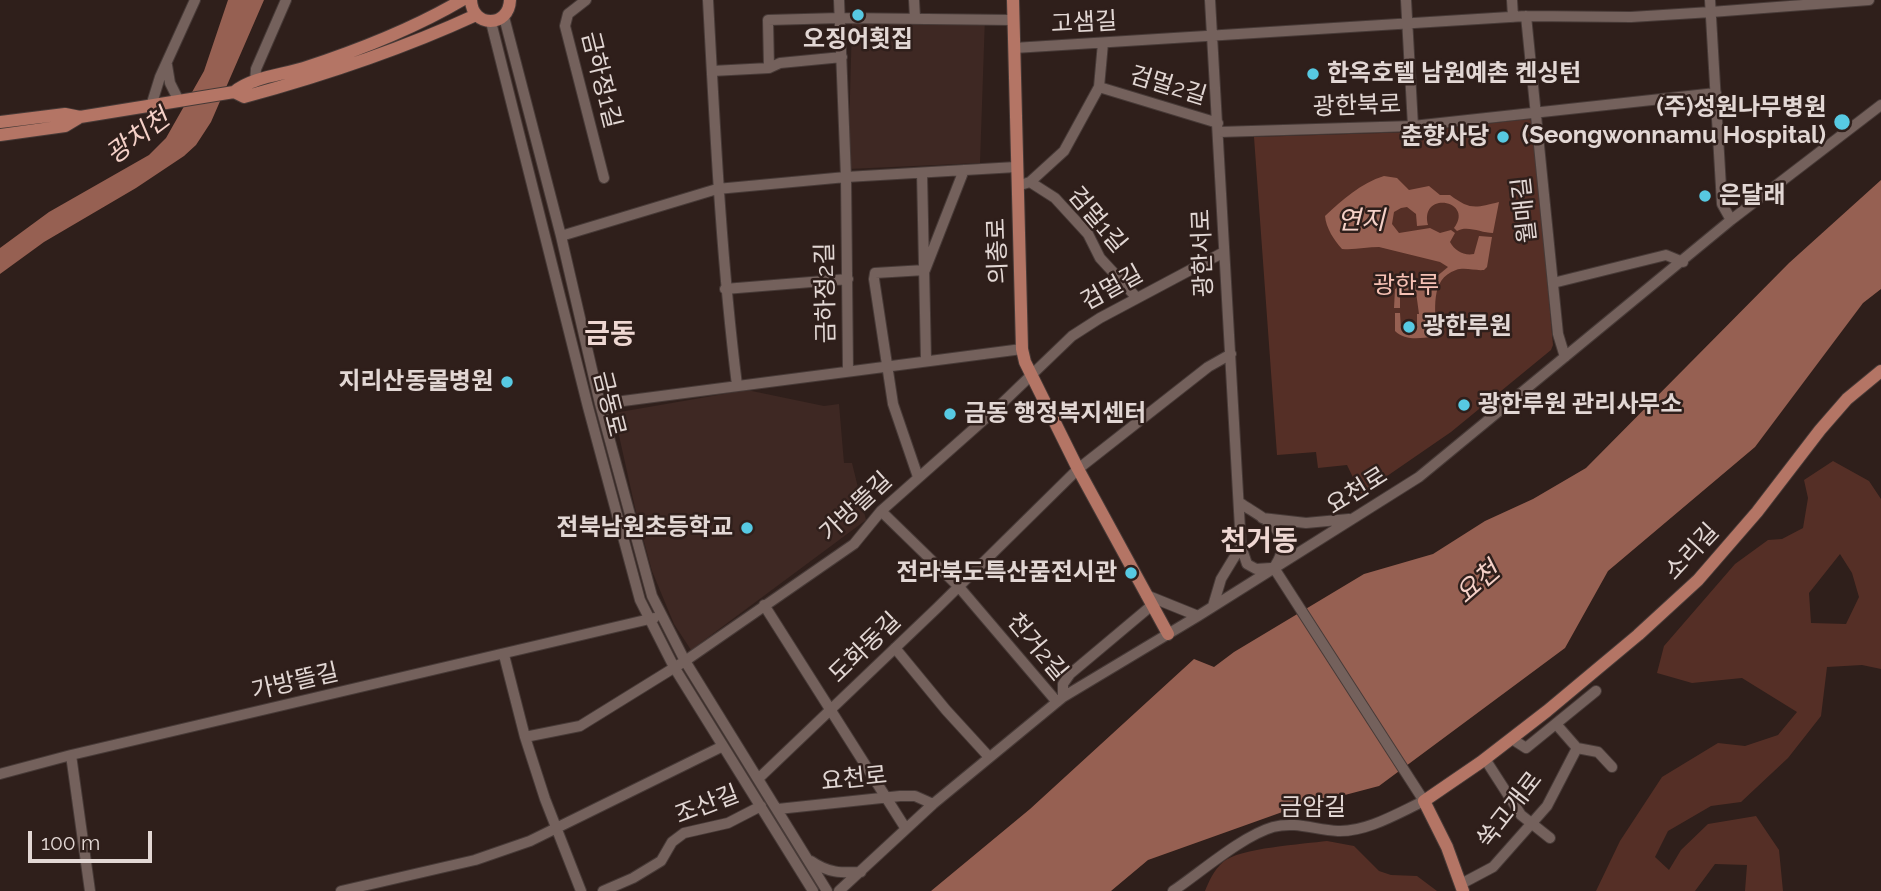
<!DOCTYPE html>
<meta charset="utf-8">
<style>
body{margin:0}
#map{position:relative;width:1881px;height:891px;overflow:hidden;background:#2f1f1b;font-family:Raleway,sans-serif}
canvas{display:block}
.scale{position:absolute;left:28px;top:831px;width:124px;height:32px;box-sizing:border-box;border:4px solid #e2d7d4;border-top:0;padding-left:9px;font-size:21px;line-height:24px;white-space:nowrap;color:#e2d7d4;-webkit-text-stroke:5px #2f1f1b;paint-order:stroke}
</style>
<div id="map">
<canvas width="1881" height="891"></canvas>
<div class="scale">100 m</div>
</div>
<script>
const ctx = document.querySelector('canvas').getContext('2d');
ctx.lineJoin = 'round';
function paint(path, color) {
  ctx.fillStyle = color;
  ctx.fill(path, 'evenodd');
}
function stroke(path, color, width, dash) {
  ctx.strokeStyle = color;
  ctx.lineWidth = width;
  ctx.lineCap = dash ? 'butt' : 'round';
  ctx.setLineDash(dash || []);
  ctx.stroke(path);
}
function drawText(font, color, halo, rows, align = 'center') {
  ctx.font = font + ' Raleway,"Noto Sans KR",sans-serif';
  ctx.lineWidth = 5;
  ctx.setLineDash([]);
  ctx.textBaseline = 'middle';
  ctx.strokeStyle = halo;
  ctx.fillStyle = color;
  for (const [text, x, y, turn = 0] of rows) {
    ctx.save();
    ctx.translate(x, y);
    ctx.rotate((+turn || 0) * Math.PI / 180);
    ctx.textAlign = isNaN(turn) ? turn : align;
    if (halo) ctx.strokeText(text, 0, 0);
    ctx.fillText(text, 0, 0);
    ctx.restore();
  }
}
paint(new Path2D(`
 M 985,17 L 980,163 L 848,169 L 852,22 Z
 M 747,390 L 824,406 L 839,404 L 844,463 L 852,463 L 866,520 L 691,650 L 674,624 L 652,571 L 636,512 L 614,413 Z`), '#3e2823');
paint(new Path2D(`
 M 1529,119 L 1533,122 L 1553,345 L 1551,350 L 1451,432 L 1361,494 L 1347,465 L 1318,468 L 1316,452 L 1277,455 L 1254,137 L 1414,132 Z
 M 1833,461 L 1869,481 L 1881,499 L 1881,669 L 1862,665 L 1827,667 L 1821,716 L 1788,758 L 1741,802 L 1711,806 L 1668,831 L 1655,857 L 1669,870 L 1681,850 L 1708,824 L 1756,816 L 1779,850 L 1783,891 L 1745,891 L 1747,865 L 1715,864 L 1695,891 L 1596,891 L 1620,841 L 1662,777 L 1718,743 L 1745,746 L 1778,735 L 1797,712 L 1742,678 L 1692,683 L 1657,673 L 1664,646 L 1735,564 L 1768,540 L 1782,539 L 1803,528 L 1808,498 L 1804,480 ZM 1840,554 L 1852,573 L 1859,597 L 1846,624 L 1811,623 L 1809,593 Z
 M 1327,841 L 1354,846 L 1379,871 L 1391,875 L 1417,876 L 1437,891 L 1205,891 C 1209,881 1214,870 1223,862 C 1239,848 1304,844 1327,841 Z`), '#552f26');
paint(new Path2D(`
 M 228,0 L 264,0 L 211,122 L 196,145 L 184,156 L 136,188 L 44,242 L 0,274 L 0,248 L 49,212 L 149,155 L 166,138 L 204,71 Z
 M 1384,176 L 1397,178 L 1409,190 L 1429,186 L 1440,195 L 1450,195 C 1470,210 1475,208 1499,202 L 1493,233 C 1481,233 1468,225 1457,231 L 1454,228 C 1475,200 1419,190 1428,225 L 1417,226 L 1416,214 L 1407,207 L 1401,208 L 1394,212 L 1392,224 L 1399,233 L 1430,228 L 1440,233 L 1451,230 L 1455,233 L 1450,242 C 1455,251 1464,256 1474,254 L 1479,236 L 1492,237 L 1487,267 L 1484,270 C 1475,271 1465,267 1456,270 C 1429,279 1436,311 1436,334 L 1433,337 C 1420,338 1405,341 1395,331 L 1395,313 L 1400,313 L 1401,329 L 1417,328 L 1417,314 L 1419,314 L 1416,292 L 1400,292 L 1400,308 L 1394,308 L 1395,289 L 1407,283 L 1430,282 L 1448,267 L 1440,262 L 1379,247 C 1367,247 1356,250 1342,249 C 1334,240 1326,228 1325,216 C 1342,200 1361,183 1384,176 Z
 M 1881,180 L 1881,289 L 1863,303 L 1755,447 L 1608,571 L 1565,648 L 1379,786 L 1288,810 L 1148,860 L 1111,891 L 931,891 L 1030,809 L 1194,659 L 1214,667 L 1234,652 L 1364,574 L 1433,554 L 1485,521 L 1533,499 L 1586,468 L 1789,263 Z`), '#966052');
const minor = new Path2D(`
 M 586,0 L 568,14 L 565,26 L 604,178
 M 708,0 C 715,129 721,257 737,385
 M 839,0 L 846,177 L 848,371
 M 914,0 L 915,18
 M 1210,0 L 1241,546 L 1247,564 L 1256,569 L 1271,568
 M 1512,0 L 1513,17
 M 1710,0 L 1722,204 L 1731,220
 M 1526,16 L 1558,334 L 1565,357
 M 504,17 L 561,236 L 600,404 L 652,596 L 685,661 L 827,891
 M 491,22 L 588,407 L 640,600 L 674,667 L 813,891
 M 1014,48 L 1526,16 L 1631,17 L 1711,12 L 1869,0
 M 167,65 L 170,83 L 179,101
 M 769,68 L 768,20 L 840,18 L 1013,20
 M 712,71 L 769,68 L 780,63 L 842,57
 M 255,82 L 256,69 L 286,0
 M 1099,87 L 1218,123
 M 151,106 L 160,77 L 195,0
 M 1413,126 L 1716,93
 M 1219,132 L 1413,126 L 1406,0
 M 922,173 L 926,360
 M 1030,182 L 1064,151 L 1099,87 L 1103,43
 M 1017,186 L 1030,182 L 1055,198 L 1088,234 L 1100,258 L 1137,298
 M 561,236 L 717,189 L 846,177 L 1016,167
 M 1553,283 L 1666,255 L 1683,262
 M 725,289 L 848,279
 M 600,404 L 1022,349
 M 918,477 L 893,404 L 874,279 L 875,273 L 925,270 L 964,170
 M 1240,503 C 1265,520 1297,532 1275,566
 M 881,511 L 959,587 L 1057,702
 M 1262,518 L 1306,523 L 1349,519
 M 1146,595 L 1198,616
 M 764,605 L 906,829
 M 1213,606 L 1221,579 L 1241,546
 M 895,648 L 946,710 L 989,757
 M 504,655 L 525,737 L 545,799 L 581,891
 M 1063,697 L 1063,684 L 1070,674 L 1151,606
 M 1556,724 L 1577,748 L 1598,752 L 1612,767
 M 525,737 L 580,726 L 685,661 L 854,544 L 881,511 L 995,410 L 1072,336 L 1100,318 L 1224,252
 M 1512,739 L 1526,748 L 1596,691
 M 1485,759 L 1521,815 L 1550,838
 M 0,774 L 71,755
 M 758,779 L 937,608 L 1078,469 L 1208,367 L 1231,354
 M 778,809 L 900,796 L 915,796 L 933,804
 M 811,861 C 828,873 841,873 861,872
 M 1461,884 L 1493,867 L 1547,806 L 1577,748
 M 90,891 L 71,755 L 654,618
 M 341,891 L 475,860 L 530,841 L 723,746
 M 603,891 L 633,878 L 661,861 L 672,842 L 684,833 L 728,823 L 761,806
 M 839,891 L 933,804 L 1063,697 L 1198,616 L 1419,477 L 1731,220 L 1881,105
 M 1173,891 C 1201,872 1242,836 1273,827 C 1296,821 1315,830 1338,831 C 1367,832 1398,813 1424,801 L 1274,568`);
const major = new Path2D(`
 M 471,0 C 472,28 509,28 510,0
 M 1013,0 L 1022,349 L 1025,362 L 1078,469 L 1168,634
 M 234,92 L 244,97 C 325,75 400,50 476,15
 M 0,122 L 65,114 L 80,117 L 234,92 C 252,77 282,75 304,68 C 359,50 413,29 462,0
 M 0,135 L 65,126 L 80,117
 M 1463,891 L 1447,847 L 1424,801 L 1481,762 L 1547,711 L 1638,635 L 1698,580 L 1757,512 L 1820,430 L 1847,399 L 1881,371`);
stroke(minor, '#473a37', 12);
stroke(major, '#473a37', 14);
stroke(minor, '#74615c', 10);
stroke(major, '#b47565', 12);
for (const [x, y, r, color] of [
 [858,15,7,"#57c9e2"],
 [1313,74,7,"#57c9e2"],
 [1842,122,9,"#57c9e2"],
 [1503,137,7,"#57c9e2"],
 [1705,196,7,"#57c9e2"],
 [1409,327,7,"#57c9e2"],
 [507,382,7,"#57c9e2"],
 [1464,405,7,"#57c9e2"],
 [950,414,7,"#57c9e2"],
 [747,528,7,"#57c9e2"],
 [1131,573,7,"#57c9e2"]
]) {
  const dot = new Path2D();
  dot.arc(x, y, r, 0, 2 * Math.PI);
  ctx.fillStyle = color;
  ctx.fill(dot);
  stroke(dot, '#2f1f1b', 2.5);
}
drawText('24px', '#e2d7d4', '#2f1f1b', [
 ["고샘길",1084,23,-3],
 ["금하정1길",601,80,76],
 ["검멀2길",1168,86,17],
 ["광한북로",1357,106,-2],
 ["월매길",1525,210,-96],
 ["검멀1길",1097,220,50],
 ["의총로",998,251,-92],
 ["광한서로",1203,253,-92],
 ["검멀길",1112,288,-29],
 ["금하정2길",826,293,-91],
 ["금동로",609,404,76],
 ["요천로",1357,491,-32],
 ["가방뜰길",856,507,-43],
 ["소리길",1692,552,-47],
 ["천거2길",1037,647,50],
 ["도화동길",865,648,-44],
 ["가방뜰길",295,682,-13],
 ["요천로",854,779,-6],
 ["조산길",707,805,-21],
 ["금암길",1313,808],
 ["쑥고개로",1510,810,-52]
]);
drawText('bold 24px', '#e2d7d4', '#2f1f1b', [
 ["오징어횟집",858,40,"center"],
 ["한옥호텔 남원예촌 켄싱턴",1327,74],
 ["(주)성원나무병원",1826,108,"right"],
 ["(Seongwonnamu Hospital)",1826,136,"right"],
 ["춘향사당",1489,137,"right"],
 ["은달래",1719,196],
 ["광한루원",1423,327],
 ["지리산동물병원",493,382,"right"],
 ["광한루원 관리사무소",1478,405],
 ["금동 행정복지센터",964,414],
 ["전북남원초등학교",733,528,"right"],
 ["전라북도특산품전시관",1117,573,"right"]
], 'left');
drawText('24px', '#f5c1b4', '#2f1f1b', [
 ["광한루",1406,286]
]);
drawText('italic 26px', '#f5d1c8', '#2f1f1b', [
 ["광치천",138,137,-37],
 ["연지",1361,221],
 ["요천",1478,583,-41]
]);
drawText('bold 28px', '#eed7d2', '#2f1f1b', [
 ["금동",610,335],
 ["천거동",1259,542]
]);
</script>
